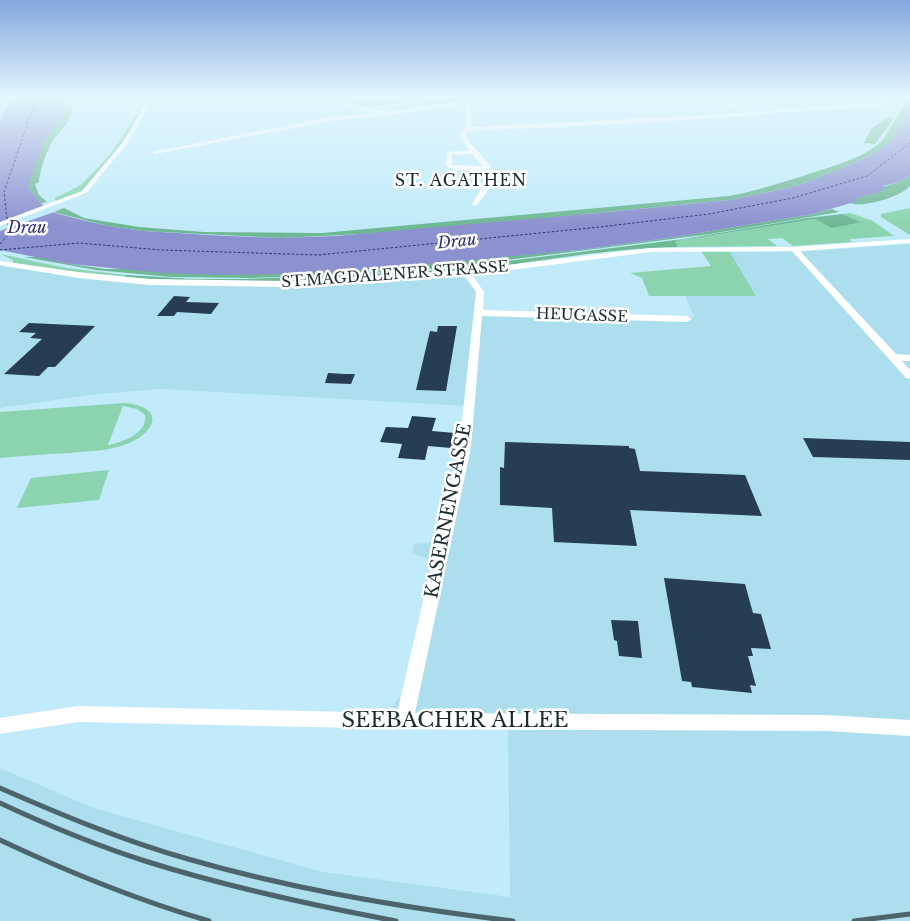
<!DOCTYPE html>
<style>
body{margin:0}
canvas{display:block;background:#c1ebfa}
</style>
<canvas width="910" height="921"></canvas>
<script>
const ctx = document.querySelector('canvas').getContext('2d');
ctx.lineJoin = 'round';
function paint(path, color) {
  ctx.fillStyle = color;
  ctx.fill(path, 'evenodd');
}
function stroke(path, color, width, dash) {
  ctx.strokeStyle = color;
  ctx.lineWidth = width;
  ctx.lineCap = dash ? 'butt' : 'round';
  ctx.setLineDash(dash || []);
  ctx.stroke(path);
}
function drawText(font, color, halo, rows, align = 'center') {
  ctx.font = font + ' "Libre Baskerville",serif';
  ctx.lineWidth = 5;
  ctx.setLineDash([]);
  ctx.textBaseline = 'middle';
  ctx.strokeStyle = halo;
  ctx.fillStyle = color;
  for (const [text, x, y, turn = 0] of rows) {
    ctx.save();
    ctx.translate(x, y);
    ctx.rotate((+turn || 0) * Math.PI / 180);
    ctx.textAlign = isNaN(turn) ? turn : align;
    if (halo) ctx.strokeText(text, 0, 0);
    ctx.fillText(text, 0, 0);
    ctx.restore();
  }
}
paint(new Path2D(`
 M 910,244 L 910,921 L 0,921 L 0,768 L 93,808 L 323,872 L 510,897 L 508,730 L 391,707 L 404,693 L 431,569 L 430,563 L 426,558 L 412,553 L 414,544 L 429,543 L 440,533 L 467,406 L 161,389 L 89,395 L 0,408 L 0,266 L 75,277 L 151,285 L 461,276 L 478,290 L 479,311 L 694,317 L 685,296 L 756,296 L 730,252 L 797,252 Z`), '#acdeee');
paint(new Path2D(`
 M 142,105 C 144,117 95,180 82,191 C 75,198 66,199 58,202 L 55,200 L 55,198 L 81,185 L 109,156 Z
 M 910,208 L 910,235 L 881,217 L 881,214 Z
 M 850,213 L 873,221 L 894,236 L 849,239 L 852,242 L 793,246 L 782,238 L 768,239 L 777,246 L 678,247 L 675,241 L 815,219 L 833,228 L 852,223 L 842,214 Z
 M 701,251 L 730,252 L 756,296 L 649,296 L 642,278 L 630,273 L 711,266 Z
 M 0,254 L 66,268 L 126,275 L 125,277 L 79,273 L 13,263 L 13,260 Z
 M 124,403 C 164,406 159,431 127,444 C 109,451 89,451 70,453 C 47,454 23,456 0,458 L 0,412 ZM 123,406 L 137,409 L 145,415 C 148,434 122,442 108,445 Z
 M 109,470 L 99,500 L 17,508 L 31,478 Z`), '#8bd4af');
paint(new Path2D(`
 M 316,96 L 475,96 L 470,99 L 440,106 L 417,101 L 369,107 Z
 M 910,96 L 906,116 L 893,139 L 878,151 L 857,162 L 797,186 L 730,200 L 404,232 L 281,238 L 143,231 L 108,226 L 53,212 L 64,208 L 84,218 L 139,227 L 204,232 L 322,233 L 729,196 C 756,191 780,183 806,175 C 832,166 863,159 883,140 Z
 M 72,108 C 72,125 55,133 49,148 C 44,159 40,170 39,182 L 35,184 L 39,195 L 47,202 L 41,203 L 28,188 C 32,173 36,156 44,143 C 51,131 61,122 65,109 Z
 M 888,117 L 894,118 L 875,144 L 864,143 L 871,129 Z
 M 910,175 L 910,186 C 900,197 864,208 850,203 L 858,201 L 855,198 L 875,194 L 882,187 L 899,182 Z
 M 832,209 L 839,212 L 710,234 L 587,250 L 442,268 L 358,274 L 250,278 L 171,277 L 96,270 L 24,257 L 40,257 L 70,264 L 106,269 L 506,256 L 579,250 L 675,237 L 813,214 Z
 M 842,214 L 861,222 L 832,228 L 815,219 L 675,241 L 678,247 C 605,248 533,263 460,271 C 435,274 410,275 385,276 C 299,283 211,285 125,277 L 126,275 L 194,279 L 244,279 L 420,272 L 684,239 L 807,218 Z`), '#6fb894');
paint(new Path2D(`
 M 16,96 L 60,96 L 66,105 L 62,118 L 43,144 L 28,188 L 48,211 L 78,219 L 108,226 L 143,231 L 227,236 L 281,238 L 336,236 L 598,213 L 730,200 L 797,186 L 857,162 L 878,151 L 893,139 L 906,116 L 910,103 L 910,175 L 899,182 L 883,186 L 885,189 L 875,194 L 856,198 L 858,201 L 813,214 L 675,237 L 579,250 L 334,273 L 224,275 L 164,273 L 70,264 L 0,250 L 0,122 L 3,114 Z`), '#8c92cf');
paint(new Path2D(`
 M 47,206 L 57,211 L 0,231 L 0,223 Z`), '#c1ebfa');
stroke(new Path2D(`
 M 7,219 L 4,192 L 35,102 L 34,96
 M 0,244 L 9,234 L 8,223
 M 0,250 L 79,243 L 161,250 L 319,255 L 600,227 L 709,214 L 793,198 L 867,176 L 910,143`), '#2f2d75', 1, [2.5, 2]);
paint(new Path2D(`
 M 174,296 L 190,297 L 186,302 L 219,303 L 211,314 L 177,312 L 174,316 L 157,316 Z
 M 29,323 L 95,326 L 55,367 L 48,367 L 39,376 L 4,374 L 42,339 L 30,338 L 36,333 L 19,332 Z
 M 438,326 L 457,326 L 446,391 L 416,390 L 430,331 L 437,332 Z
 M 328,373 L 345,374 L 355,374 L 351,384 L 325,383 Z
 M 412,416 L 436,418 L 432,431 L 455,433 L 451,448 L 428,446 L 425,460 L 398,458 L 402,444 L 380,442 L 386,427 L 408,428 Z
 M 803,438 L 910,442 L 910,460 L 813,457 Z
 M 505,442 L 629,446 L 629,448 L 635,449 L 640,471 L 745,475 L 762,516 L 630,510 L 637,546 L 554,542 L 552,508 L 500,505 L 500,467 L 504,468 Z
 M 664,578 L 745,584 L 753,613 L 761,614 L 771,649 L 751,648 L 753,656 L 748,656 L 756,686 L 750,685 L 752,693 L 692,687 L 691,682 L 682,681 Z
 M 611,620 L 638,621 L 642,658 L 619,656 L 617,641 L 614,640 Z`), '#273d53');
paint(new Path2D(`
 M 154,96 L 159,96 L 151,102 L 128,143 L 86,193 L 0,226 L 0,222 L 82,191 L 124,141 L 147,101 Z
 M 307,96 L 386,112 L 467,100 L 469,101 L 473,117 L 471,127 L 747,113 L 725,105 L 717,105 L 719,103 L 728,103 L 753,113 L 780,110 L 731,96 L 737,96 L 782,108 L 780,110 L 868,103 L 902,96 C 877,112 838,108 810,110 C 696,121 583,126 469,131 L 466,133 C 469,150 499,163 492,182 C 489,190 482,198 477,205 L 475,206 L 472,204 L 486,181 L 485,170 L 454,170 L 446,166 L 447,152 L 469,150 L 461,139 L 460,132 L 465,128 L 467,117 L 465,103 L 400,114 L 330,121 L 155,154 L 152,152 L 330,117 L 378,113 ZM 472,154 L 483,166 L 452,165 L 452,155 Z
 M 910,239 L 910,243 L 800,251 L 896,354 L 910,355 L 910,361 L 902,361 L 910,370 L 910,379 L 906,378 L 792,251 L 651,252 L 472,275 L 484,292 L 483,310 L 687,316 L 692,319 L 687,322 L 482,316 L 471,447 L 415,713 L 826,715 L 910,720 L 910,736 L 826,731 L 404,729 L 78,722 L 0,734 L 0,718 L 78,706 L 397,713 L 459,447 L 476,292 L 465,276 L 287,287 L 149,285 L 78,278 L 0,265 L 0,261 L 78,272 L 149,279 L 287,281 L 467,270 L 651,248 L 794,247 Z`), '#fff');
stroke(new Path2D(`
 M 0,788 C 62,815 124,841 188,859 C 295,890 403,908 513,921
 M 0,803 C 47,825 95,845 145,861 C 227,887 311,905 396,921
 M 0,840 C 68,872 137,900 209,921
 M 854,921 L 910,914`), '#4c646c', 5);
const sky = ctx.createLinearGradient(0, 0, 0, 225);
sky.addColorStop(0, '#83a6de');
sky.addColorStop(0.43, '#e3f6fd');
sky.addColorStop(1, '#e3f6fd00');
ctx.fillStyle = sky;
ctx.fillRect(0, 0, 910, 225);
drawText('15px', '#1c2d32', '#fff', [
 ["ST.MAGDALENER STRASSE",395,275,-4],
 ["HEUGASSE",582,316,2]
]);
ctx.letterSpacing = '1px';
drawText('16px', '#1c2d32', '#fff', [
 ["ST. AGATHEN",461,181]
]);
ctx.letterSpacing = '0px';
drawText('italic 16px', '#2f2d75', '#fff', [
 ["Drau",27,228],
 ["Drau",457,242,-6]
]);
drawText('18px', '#1c2d32', '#fff', [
 ["KASERNENGASSE",449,511,-79]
]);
drawText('21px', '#1c2d32', '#fff', [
 ["SEEBACHER ALLEE",455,721]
]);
</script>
